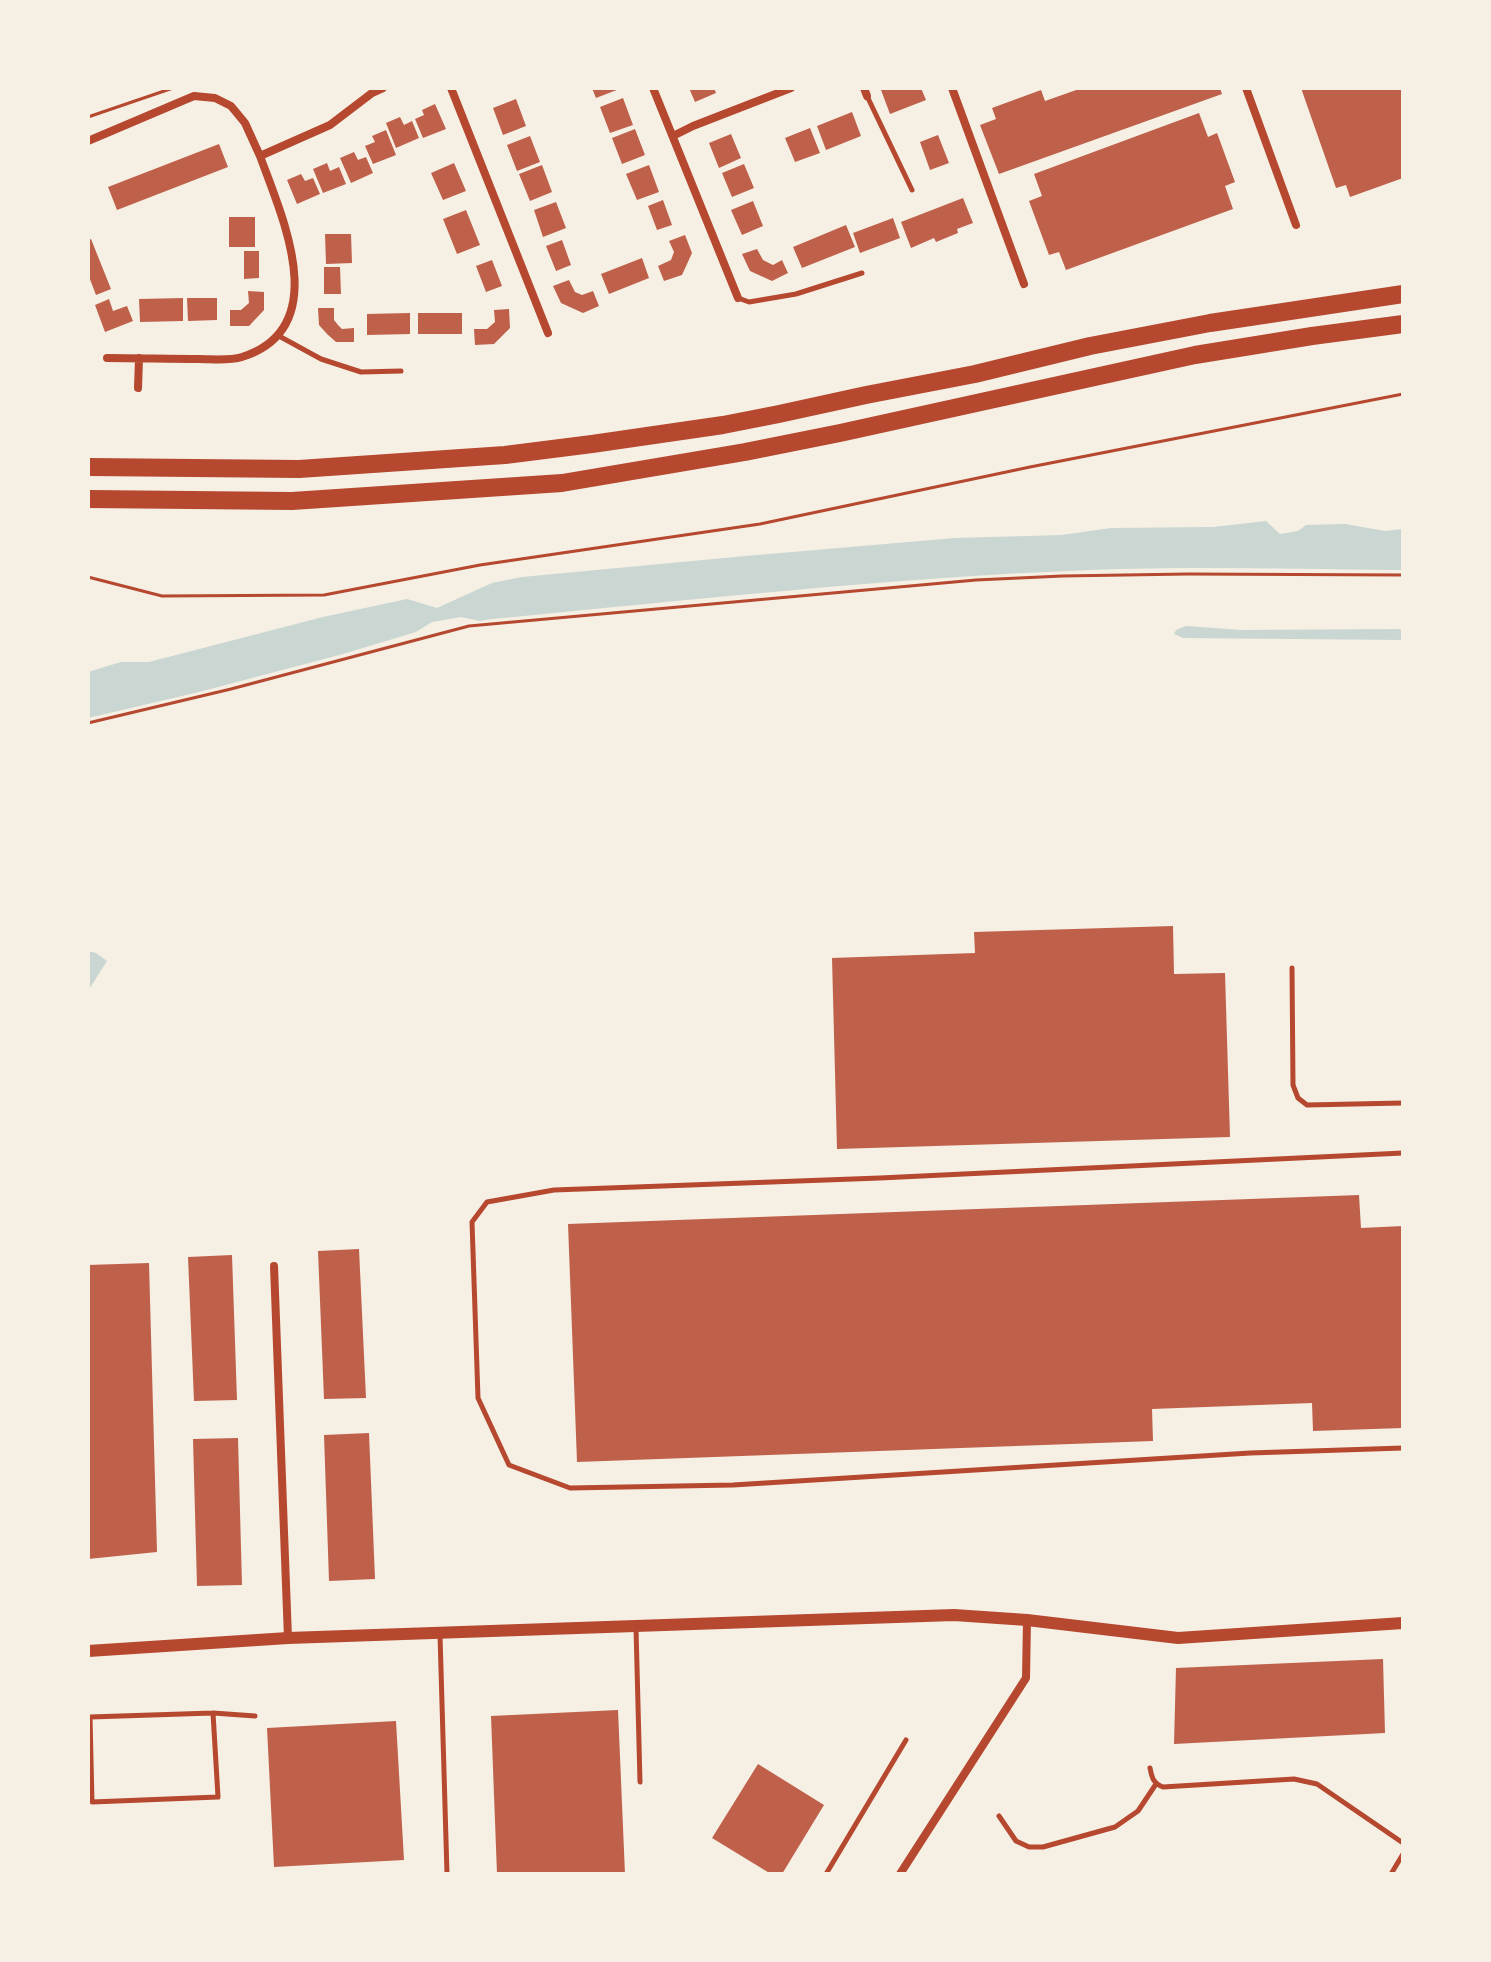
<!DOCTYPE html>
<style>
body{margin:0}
#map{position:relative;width:1491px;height:1962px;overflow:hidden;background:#f6efe4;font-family:Helvetica,sans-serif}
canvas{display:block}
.frame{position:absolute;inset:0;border:90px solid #f6efe4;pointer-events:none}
</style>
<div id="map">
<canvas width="1491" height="1962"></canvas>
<div class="frame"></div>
</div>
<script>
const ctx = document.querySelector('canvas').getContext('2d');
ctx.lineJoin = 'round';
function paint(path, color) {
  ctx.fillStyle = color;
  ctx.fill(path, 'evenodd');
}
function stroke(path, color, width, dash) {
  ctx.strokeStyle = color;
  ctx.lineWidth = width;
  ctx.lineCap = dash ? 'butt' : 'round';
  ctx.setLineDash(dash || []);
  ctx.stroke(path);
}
paint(new Path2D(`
 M 1266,521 L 1280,534 L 1298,531 L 1306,525 L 1345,524 L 1385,531 L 1403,529 L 1403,570 C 1298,569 1193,566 1089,570 C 889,578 691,600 492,619 L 480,621 L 461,617 L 432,622 L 416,632 L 343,654 L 199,692 L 88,718 L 88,672 L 121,662 L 149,662 L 323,617 L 407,599 L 437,608 L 492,583 L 522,577 L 746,556 L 955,538 L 1062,535 L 1111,528 L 1213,527 Z
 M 1186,626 L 1241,630 L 1403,629 L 1403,640 L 1183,638 L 1174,634 L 1176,630 Z
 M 88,951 L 96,953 L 107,961 L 88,991 Z`), '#c9d6d2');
paint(new Path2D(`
 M 592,88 L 622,88 L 596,98 Z
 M 689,88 L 714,88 L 716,93 L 695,102 Z
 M 885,88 L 921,88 L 926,100 L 890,114 L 881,90 Z
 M 1082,88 L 1220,88 L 1222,94 L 999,174 L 980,125 L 996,119 L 992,108 L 1041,90 L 1045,101 Z
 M 1301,88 L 1403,88 L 1403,178 L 1350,197 L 1346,185 L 1336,188 Z
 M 623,98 L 633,125 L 610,133 L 600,107 Z
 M 516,99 L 526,126 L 503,135 L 493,108 Z
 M 435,104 L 446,129 L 423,138 L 415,119 L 424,115 L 422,110 Z
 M 852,112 L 861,136 L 826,150 L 817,126 Z
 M 1199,113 L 1208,137 L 1217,133 L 1235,182 L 1225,186 L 1233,209 L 1066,270 L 1059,252 L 1049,255 L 1029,201 L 1042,196 L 1034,174 Z
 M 400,117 L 404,125 L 412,121 L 419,138 L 396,148 L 386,123 Z
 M 810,128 L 820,153 L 795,162 L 785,138 Z
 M 635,129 L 645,155 L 622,164 L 612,138 Z
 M 386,130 L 396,155 L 373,164 L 365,146 L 375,142 L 372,136 Z
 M 731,134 L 741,158 L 719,168 L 709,143 Z
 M 938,135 L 949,163 L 930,170 L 920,142 Z
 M 530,136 L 540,162 L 517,171 L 507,145 Z
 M 219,144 L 228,167 L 117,210 L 108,187 Z
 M 354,152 L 358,160 L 366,157 L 373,173 L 351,183 L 340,158 Z
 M 327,163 L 330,171 L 339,167 L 346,184 L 323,193 L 313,169 Z
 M 454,163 L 466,191 L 443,200 L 431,173 Z
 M 744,164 L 754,188 L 732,197 L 722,173 Z
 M 542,165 L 552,192 L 530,201 L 519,174 Z
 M 649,165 L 659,192 L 637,200 L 626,174 Z
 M 301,174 L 305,181 L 313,178 L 320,194 L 297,204 L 287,180 Z
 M 963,198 L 973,223 L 957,229 L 958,233 L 936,242 L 934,238 L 911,248 L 901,222 Z
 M 663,200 L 672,225 L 657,230 L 648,206 Z
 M 753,201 L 763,226 L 742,235 L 731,210 Z
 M 556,202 L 566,228 L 543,237 L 534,210 Z
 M 466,210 L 480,245 L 457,254 L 443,219 Z
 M 229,217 L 255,217 L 255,247 L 229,247 Z
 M 893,218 L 900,238 L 860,253 L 853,233 Z
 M 846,225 L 855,247 L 802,268 L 793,247 Z
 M 325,234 L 351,234 L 352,263 L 326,264 Z
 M 685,235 L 692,253 L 682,275 L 664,281 L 658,266 L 671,260 L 674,252 L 669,241 Z
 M 91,239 L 111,289 L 96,295 L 88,274 L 88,240 Z
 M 562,240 L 571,265 L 556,271 L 546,246 Z
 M 757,249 L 763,260 L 773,265 L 782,260 L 788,273 L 772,281 L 750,271 L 742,254 Z
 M 244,251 L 259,251 L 259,278 L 244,279 Z
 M 642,258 L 649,278 L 609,294 L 601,274 Z
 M 492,260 L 502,286 L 486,292 L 476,266 Z
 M 324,267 L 340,267 L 341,294 L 324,294 Z
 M 569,280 L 575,292 L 582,295 L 593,291 L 599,306 L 583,313 L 561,303 L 553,286 Z
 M 248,291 L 264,292 L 264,310 L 249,326 L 230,326 L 230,310 L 241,310 L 249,303 Z
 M 183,298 L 183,321 L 140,322 L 139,299 Z
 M 187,298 L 217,298 L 217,320 L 188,321 Z
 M 109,299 L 113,311 L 127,306 L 133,321 L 105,332 L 95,305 Z
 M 318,308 L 334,308 L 334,320 L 338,325 L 342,329 L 354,328 L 354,342 L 336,342 L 327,334 L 319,325 Z
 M 509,309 L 510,328 L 494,344 L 475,345 L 474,329 L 487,329 L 495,322 L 494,310 Z
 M 410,313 L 410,334 L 367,335 L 367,314 Z
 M 418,313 L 462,313 L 462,334 L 418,334 Z
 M 1173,926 L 1174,974 L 1225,973 L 1230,1137 L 837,1149 L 832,958 L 975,953 L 974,932 Z
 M 1359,1195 L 1361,1228 L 1403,1226 L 1403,1428 L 1313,1431 L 1312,1403 L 1152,1409 L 1153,1441 L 577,1462 L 568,1224 Z
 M 359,1249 L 366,1398 L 324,1399 L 318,1251 Z
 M 232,1255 L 237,1400 L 194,1401 L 188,1257 Z
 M 149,1263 L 157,1552 L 88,1559 L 88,1265 Z
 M 369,1433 L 375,1579 L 329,1581 L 324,1435 Z
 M 238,1438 L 242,1585 L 197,1586 L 193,1439 Z
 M 1383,1659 L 1385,1733 L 1174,1744 L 1176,1668 Z
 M 618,1710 L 625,1874 L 497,1874 L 491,1716 Z
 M 396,1721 L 404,1860 L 274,1867 L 267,1728 Z
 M 758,1764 L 824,1805 L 782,1874 L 771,1874 L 712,1838 Z`), '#bf614a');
stroke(new Path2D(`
 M 88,117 L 173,88
 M 88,577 L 162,596 L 324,595 L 480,565 L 760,524 L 1030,467 L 1403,394
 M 88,723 L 231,689 L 469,626 L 976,580 L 1062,576 L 1188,574 L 1403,575`), '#b5482f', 3);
stroke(new Path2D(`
 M 867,96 L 912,190
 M 738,298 L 749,302 L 796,294 L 862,273
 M 279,336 L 321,359 L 361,372 L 401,371
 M 1292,968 L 1293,1085 L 1298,1098 L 1307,1105 L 1403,1103
 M 1403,1153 L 880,1178 L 554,1190 L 487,1202 L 472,1222 L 478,1398 L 509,1465 L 570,1488 L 733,1485 L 1250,1453 L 1403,1448
 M 636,1628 L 640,1782
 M 440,1635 L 447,1874
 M 213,1713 L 90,1717 L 92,1802 L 218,1797 L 213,1713 L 255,1716
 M 1150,1768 C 1152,1778 1153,1783 1163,1787 L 1294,1779 L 1317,1784 L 1403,1843
 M 999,1816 L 1016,1841 L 1029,1847 L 1043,1847 L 1115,1827 L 1138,1811 L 1156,1784
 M 826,1874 L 906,1740
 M 1391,1874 L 1403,1854`), '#b5482f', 5);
stroke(new Path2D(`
 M 451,88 L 548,333
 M 653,88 L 738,298
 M 864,88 L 867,96
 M 952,88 L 1024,284
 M 1246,88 L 1296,225
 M 673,136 L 693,126 L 791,88
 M 88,141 L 194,96 L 215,98 L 231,106 L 245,123 L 260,156
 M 107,358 C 138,358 169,359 199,359 C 212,359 229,361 242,357 C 334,328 282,217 260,156 L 330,125 L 372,93 L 383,88
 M 138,388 L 139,358
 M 274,1266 L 288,1638
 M 900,1874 L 1026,1678 L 1027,1620`), '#b5482f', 8);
stroke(new Path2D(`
 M 88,1651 L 288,1638 L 954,1615 L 1027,1620 L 1178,1638 L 1403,1623`), '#b5482f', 12);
stroke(new Path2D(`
 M 88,467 L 299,469 L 505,455 L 592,444 L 723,425 L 779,414 L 866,395 L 975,374 L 1090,346 L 1210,323 L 1403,294
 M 88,499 L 292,501 L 562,483 L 745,452 L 840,433 L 1195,355 L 1312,336 L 1403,324`), '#b5482f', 18);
</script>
